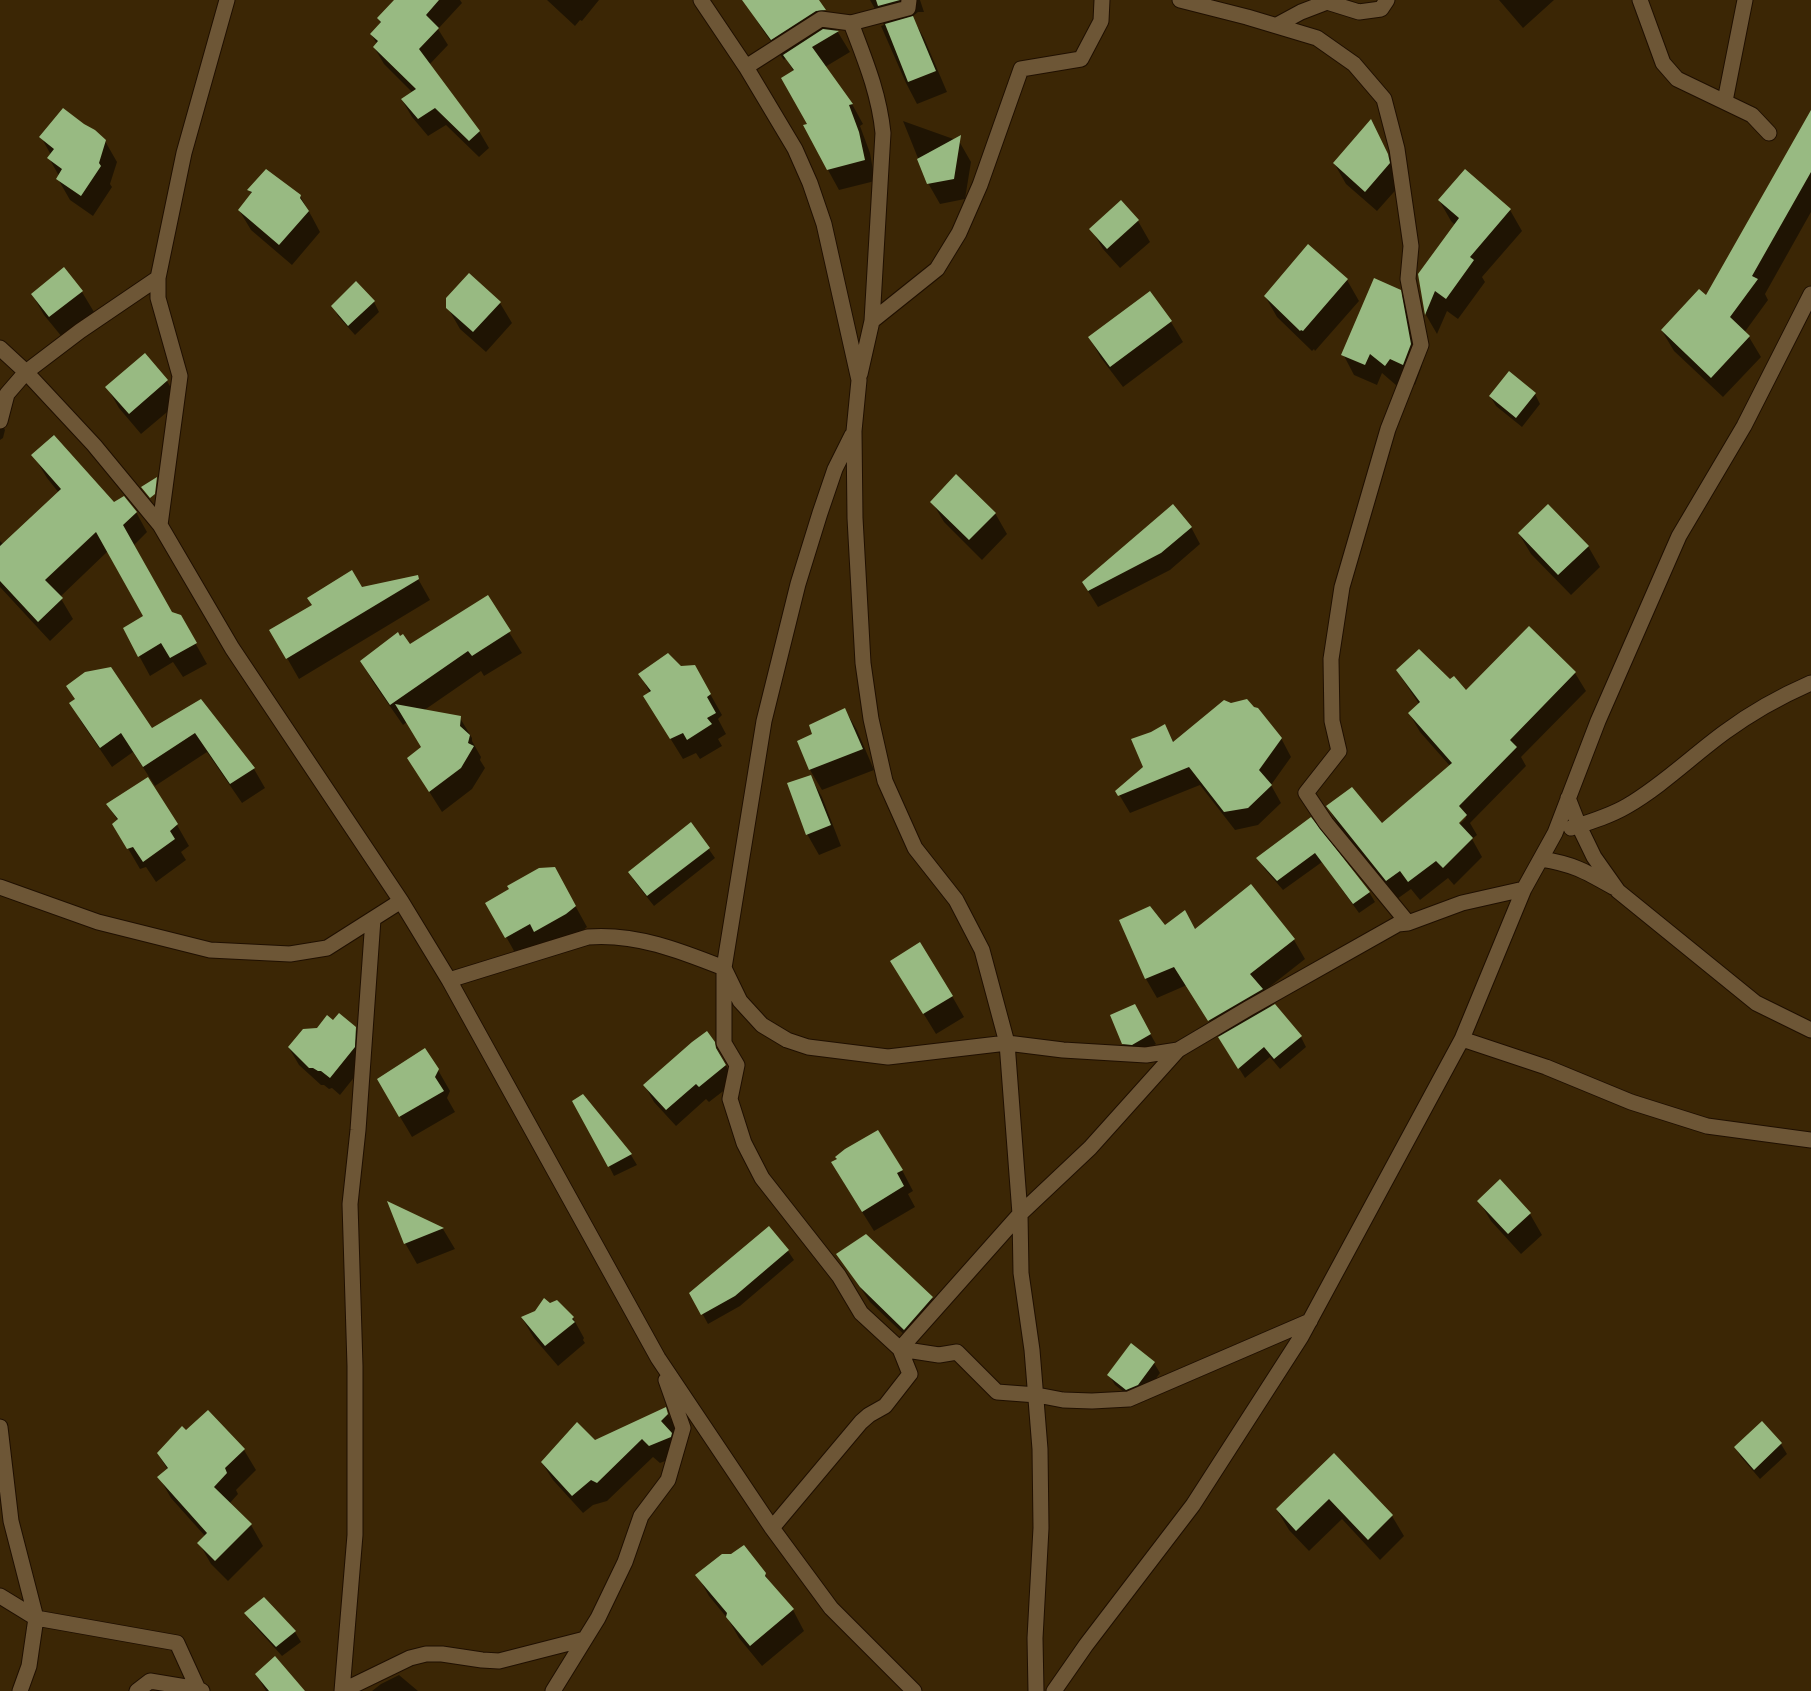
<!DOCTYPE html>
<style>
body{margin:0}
canvas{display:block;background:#3b2605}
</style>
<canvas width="1811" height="1691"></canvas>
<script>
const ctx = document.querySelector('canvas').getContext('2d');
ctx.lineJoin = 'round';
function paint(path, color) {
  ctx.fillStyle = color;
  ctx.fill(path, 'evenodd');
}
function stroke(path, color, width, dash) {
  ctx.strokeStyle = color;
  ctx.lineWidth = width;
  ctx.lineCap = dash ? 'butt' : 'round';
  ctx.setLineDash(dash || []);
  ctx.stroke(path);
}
paint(new Path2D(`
 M 396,0 L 460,0 L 462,3 L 438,29 L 448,45 L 429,65 L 479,131 L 489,148 L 479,157 L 446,125 L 428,136 L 412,117 L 402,100 L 413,93 L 384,64 L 374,47 L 377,44 L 371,34 L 381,24 L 378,18 Z
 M 547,0 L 599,0 L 582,21 L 580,20 L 575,26 Z
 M 744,0 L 817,0 L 825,11 L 850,52 L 825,67 L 852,104 L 863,124 L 860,126 L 870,153 L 875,181 L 839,190 L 828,170 L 809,125 L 794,72 L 786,58 L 784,60 L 762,29 Z
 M 870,0 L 920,0 L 924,12 L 918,12 L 912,17 L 924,38 L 947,92 L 917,104 L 906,83 L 881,26 L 884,25 Z
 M 1499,0 L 1554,0 L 1523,28 Z
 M 903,121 L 959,141 L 971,162 L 965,199 L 940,204 L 928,183 Z
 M 1811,130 L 1811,212 L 1765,294 L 1768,300 L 1744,333 L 1749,337 L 1761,357 L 1723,397 L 1674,351 L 1662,331 L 1706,297 Z
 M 41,137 L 105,141 L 117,162 L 110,184 L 112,187 L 93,216 L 70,200 L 58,179 L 59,176 L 49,158 L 51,155 Z
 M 1382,142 L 1399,176 L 1401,184 L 1377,211 L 1346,184 L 1334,163 Z
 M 1465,171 L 1510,210 L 1522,231 L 1482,277 L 1485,282 L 1458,319 L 1447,311 L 1437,334 L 1426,315 L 1419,274 L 1455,225 L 1451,221 L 1439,200 Z
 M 249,190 L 300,196 L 312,217 L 320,232 L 292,265 L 251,230 L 239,210 L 252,194 Z
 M 1121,202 L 1138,221 L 1150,242 L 1120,268 L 1103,249 L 1091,229 Z
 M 1308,246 L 1347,280 L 1359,301 L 1315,351 L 1314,349 L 1312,351 L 1277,317 L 1265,296 Z
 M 1400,291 L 1412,312 L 1422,366 L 1415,385 L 1403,379 L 1397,386 L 1382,373 L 1377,385 L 1354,375 L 1343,354 Z
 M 82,292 L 94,312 L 62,337 L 44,315 L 32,294 Z
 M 1149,293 L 1171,322 L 1183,342 L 1123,387 L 1101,358 L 1089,337 Z
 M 374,302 L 379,312 L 355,335 L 338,316 L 333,306 Z
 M 500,303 L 512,323 L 486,352 L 460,329 L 448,308 Z
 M 145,355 L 167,381 L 179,402 L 141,434 L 119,408 L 107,387 Z
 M 1535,394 L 1540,404 L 1522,427 L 1496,406 L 1490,396 Z
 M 0,421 L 5,430 L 3,438 L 0,440 Z
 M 53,435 L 113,504 L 136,512 L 147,532 L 134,545 L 172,614 L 180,616 L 207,664 L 183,677 L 173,662 L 150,676 L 124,628 L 145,617 L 108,551 L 60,597 L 73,619 L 50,641 L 0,587 L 0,541 L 3,544 L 59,493 L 47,478 L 35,458 Z
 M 932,502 L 995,513 L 1007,534 L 982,560 L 944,522 Z
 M 1191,527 L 1200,544 L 1170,570 L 1098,607 L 1083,583 Z
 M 1519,534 L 1588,546 L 1600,567 L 1571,595 L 1531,554 Z
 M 417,577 L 430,600 L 299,679 L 271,630 L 362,588 Z
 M 487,597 L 522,653 L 484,676 L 481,671 L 423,711 L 460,718 L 472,738 L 472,741 L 481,757 L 480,760 L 485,768 L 472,789 L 442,812 L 408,758 L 422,748 L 407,722 L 403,725 L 373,682 L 361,661 L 410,646 Z
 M 681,667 L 695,667 L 722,715 L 718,719 L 726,734 L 718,739 L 722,746 L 700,759 L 696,753 L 683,759 L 657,717 L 650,693 L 640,674 Z
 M 1397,671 L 1451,681 L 1466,692 L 1575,673 L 1586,691 L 1521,757 L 1526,766 L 1470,823 L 1477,835 L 1472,839 L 1482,857 L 1454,885 L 1448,878 L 1420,900 L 1411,889 L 1397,899 L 1338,825 L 1328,807 L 1382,825 L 1450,766 L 1420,732 L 1409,713 L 1419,704 ZM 1466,815 L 1466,818 L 1456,828 L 1454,827 Z
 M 67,686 L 151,729 L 201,701 L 254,769 L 265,788 L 242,803 L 207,752 L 155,786 L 133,752 L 112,767 L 82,723 L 71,704 L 76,700 Z
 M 845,710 L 857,730 L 874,770 L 822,790 L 810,770 L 799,741 L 814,735 Z
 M 1165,726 L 1174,743 L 1281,738 L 1291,757 L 1271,785 L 1281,803 L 1258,825 L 1235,830 L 1200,785 L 1130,813 L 1117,791 L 1145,768 L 1152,733 Z
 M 810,776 L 822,797 L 841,846 L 819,855 L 807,834 Z
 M 108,805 L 177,825 L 189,846 L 181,852 L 186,860 L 156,882 L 146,867 L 140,869 L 126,845 L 118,821 Z
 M 1311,819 L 1369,892 L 1375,902 L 1359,913 L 1322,862 L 1283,890 L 1264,868 L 1258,858 Z
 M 691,824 L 715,858 L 654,906 L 635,882 L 629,872 Z
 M 1251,886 L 1294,940 L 1305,959 L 1263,992 L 1272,1007 L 1301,1037 L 1306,1047 L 1280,1069 L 1270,1057 L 1245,1078 L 1187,985 L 1157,998 L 1146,979 L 1120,921 L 1195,931 Z
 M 566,889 L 587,927 L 578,935 L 518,958 L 487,903 Z
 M 904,982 L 952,996 L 964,1017 L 936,1034 Z
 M 1134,1005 L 1156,1044 L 1138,1054 L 1129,1054 L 1123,1044 Z
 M 333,1022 L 355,1028 L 365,1046 L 364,1065 L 340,1095 L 332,1088 L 329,1089 L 324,1085 L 321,1085 L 299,1065 L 289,1048 L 318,1029 Z
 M 714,1043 L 735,1082 L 709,1102 L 706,1099 L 676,1126 L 654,1102 L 645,1086 Z
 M 438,1070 L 450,1091 L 447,1098 L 455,1112 L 412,1137 L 378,1080 Z
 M 583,1095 L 631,1155 L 637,1165 L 614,1176 L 609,1166 Z
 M 902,1170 L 913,1191 L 908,1194 L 915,1207 L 874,1231 L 844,1183 Z
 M 1500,1181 L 1530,1214 L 1542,1235 L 1521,1254 L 1491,1221 L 1479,1201 Z
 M 390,1203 L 443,1229 L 455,1249 L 417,1264 L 405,1243 Z
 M 866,1236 L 932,1298 L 941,1313 L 914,1344 L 870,1302 L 838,1255 Z
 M 788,1251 L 794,1260 L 740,1306 L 708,1324 L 691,1293 Z
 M 522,1318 L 573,1318 L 584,1338 L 583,1340 L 585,1343 L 558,1366 L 534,1338 Z
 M 1154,1363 L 1160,1373 L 1144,1395 L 1133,1399 L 1115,1385 L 1109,1375 Z
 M 665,1409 L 676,1427 L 681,1455 L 660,1463 L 653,1457 L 607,1501 L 593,1505 L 583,1513 L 553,1480 L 542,1463 L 595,1442 Z
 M 208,1411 L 244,1450 L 256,1470 L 236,1490 L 238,1494 L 229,1504 L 251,1525 L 263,1546 L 228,1581 L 211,1564 L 199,1543 L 205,1536 L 171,1498 L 159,1477 L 168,1470 L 158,1454 L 186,1432 Z
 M 1762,1423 L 1781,1444 L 1787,1454 L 1760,1479 L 1741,1457 L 1735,1447 Z
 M 1334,1455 L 1392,1516 L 1404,1536 L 1380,1560 L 1342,1519 L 1309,1551 L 1289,1530 L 1277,1510 Z
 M 765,1574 L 772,1587 L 793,1610 L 804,1631 L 762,1666 L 739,1638 L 728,1619 L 709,1596 L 697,1575 Z
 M 264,1599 L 295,1632 L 301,1642 L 282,1656 L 252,1623 L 246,1613 Z
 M 256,1674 L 304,1691 L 266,1691 Z
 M 399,1675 L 418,1691 L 372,1691 L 381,1684 Z`), '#0007');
paint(new Path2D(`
 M 394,0 L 439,0 L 426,15 L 439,28 L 419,49 L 480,131 L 469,141 L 435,108 L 418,119 L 401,99 L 416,89 L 373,47 L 378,41 L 370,34 L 381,22 L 377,18 Z
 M 742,0 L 819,0 L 826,10 L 816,11 L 771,40 Z
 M 876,0 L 900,0 L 878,6 Z
 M 913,16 L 936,71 L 908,82 L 885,24 Z
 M 823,29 L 839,31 L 812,47 L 853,104 L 849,105 L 859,132 L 865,160 L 827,170 L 803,125 L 807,124 L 781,78 L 794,70 L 783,55 Z
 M 63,108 L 84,124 L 95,130 L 106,140 L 99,163 L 101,166 L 81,196 L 56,179 L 62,169 L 47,158 L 54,149 L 39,137 Z
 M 1811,110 L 1811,172 L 1752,276 L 1758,279 L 1730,317 L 1750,336 L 1711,378 L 1661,330 L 1699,289 L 1706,295 Z
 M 1371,119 L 1388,154 L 1390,163 L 1365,192 L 1333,163 Z
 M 961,135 L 954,179 L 927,184 L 917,159 Z
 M 266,169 L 301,195 L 300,198 L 309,211 L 279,245 L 238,210 L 252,192 L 247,190 Z
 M 1465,169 L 1511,209 L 1470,257 L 1474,260 L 1446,299 L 1435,291 L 1425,315 L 1418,274 L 1459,218 L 1438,200 Z
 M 1121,200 L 1139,220 L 1107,249 L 1089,229 Z
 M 1308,244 L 1348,279 L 1303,331 L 1301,330 L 1300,331 L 1264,296 Z
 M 64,267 L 83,291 L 49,317 L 31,294 Z
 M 469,273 L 501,302 L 473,332 L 446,308 L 446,298 Z
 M 1374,278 L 1401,290 L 1411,344 L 1403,365 L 1390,359 L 1385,366 L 1370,354 L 1365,365 L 1341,355 Z
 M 356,281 L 375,301 L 348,326 L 331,306 Z
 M 1150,291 L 1172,321 L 1110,367 L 1088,337 Z
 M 145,353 L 168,380 L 129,414 L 105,387 Z
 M 1509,371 L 1536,393 L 1516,418 L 1489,396 Z
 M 54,435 L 114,502 L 124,496 L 137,512 L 123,525 L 172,612 L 181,615 L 197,643 L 170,658 L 161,643 L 138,657 L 123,628 L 143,616 L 96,532 L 45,580 L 63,598 L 38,622 L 0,581 L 0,546 L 61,489 L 31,455 Z
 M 956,474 L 996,513 L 969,540 L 930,502 Z
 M 157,477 L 155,494 L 150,498 L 141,487 Z
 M 1173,504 L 1192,527 L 1161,553 L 1088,591 L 1082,582 Z
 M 1548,504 L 1589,546 L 1558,575 L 1518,533 Z
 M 352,570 L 362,587 L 418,575 L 419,579 L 286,659 L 269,630 L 312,605 L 307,598 Z
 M 488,595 L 511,631 L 472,656 L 468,651 L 390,705 L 360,661 L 398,632 L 400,636 L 403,634 L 410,644 Z
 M 1529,626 L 1576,672 L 1510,740 L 1517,747 L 1459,806 L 1467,815 L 1459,823 L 1473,838 L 1443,868 L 1436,861 L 1408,882 L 1400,871 L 1386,881 L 1326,806 L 1352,787 L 1382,823 L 1452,763 L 1408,713 L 1420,702 L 1396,670 L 1419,649 L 1450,679 L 1454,676 L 1466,690 Z
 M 668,653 L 681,666 L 695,665 L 711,694 L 707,697 L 716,713 L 707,718 L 712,724 L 687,740 L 683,733 L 670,739 L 643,696 L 651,691 L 638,674 Z
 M 111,667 L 152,728 L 201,699 L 255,768 L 230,784 L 195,733 L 143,767 L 121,733 L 100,748 L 69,703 L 75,699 L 66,686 L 85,672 Z
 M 1247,699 L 1254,707 L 1258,708 L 1282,738 L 1259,770 L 1272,785 L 1248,808 L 1224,812 L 1189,767 L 1118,796 L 1115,791 L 1143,767 L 1131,739 L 1151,732 L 1165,724 L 1173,742 L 1224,700 L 1231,703 Z
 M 395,704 L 461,716 L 460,726 L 470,735 L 468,743 L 474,746 L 461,768 L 429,792 L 407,758 L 421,747 Z
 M 845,708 L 863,749 L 809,770 L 797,741 L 812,734 L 809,725 Z
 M 811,775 L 831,825 L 806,835 L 787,783 Z
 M 148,777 L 178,824 L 170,831 L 175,839 L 143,862 L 133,847 L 127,849 L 112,824 L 118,819 L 106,804 Z
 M 1311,817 L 1370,892 L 1353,904 L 1315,853 L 1277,881 L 1256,858 Z
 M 691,822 L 710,848 L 647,896 L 628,872 Z
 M 555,867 L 576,906 L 566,914 L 534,932 L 530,924 L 505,938 L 485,903 L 509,889 L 507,886 L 539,868 Z
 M 1251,884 L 1295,939 L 1250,974 L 1263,989 L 1208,1021 L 1174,967 L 1145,979 L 1119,920 L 1150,906 L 1165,925 L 1185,910 L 1195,929 Z
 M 920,942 L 953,996 L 923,1014 L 890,961 Z
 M 1135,1004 L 1151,1034 L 1132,1045 L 1122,1044 L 1110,1015 Z
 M 1275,1004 L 1302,1036 L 1274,1059 L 1264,1047 L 1238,1069 L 1218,1037 Z
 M 339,1013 L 356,1027 L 355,1047 L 330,1078 L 321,1071 L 318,1071 L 313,1068 L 309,1068 L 288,1047 L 303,1029 L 317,1028 L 327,1015 L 333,1020 Z
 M 707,1031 L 715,1042 L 716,1048 L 726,1065 L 699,1087 L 696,1084 L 666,1110 L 643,1085 L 692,1042 Z
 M 425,1048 L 439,1069 L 435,1077 L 444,1091 L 399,1117 L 377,1079 Z
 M 583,1094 L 632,1154 L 608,1167 L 572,1101 Z
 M 878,1130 L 903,1170 L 897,1173 L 904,1186 L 862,1212 L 831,1162 L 837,1159 L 835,1157 L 845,1149 Z
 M 1500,1179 L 1531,1213 L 1508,1234 L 1477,1201 Z
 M 387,1201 L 444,1228 L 404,1244 Z
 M 769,1226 L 789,1250 L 735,1296 L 701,1315 L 689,1293 Z
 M 866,1234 L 933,1297 L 904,1330 L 860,1287 L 836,1254 Z
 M 544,1298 L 550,1303 L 557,1300 L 574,1317 L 572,1319 L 575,1322 L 545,1346 L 521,1317 L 535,1311 Z
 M 1131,1343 L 1155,1362 L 1138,1385 L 1126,1390 L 1107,1375 Z
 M 666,1407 L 668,1414 L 661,1421 L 672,1433 L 671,1437 L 649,1446 L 642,1439 L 597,1483 L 591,1480 L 572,1496 L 541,1462 L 577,1422 L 595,1440 Z
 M 208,1410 L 245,1449 L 225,1468 L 227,1473 L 214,1487 L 252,1524 L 215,1561 L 197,1543 L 207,1533 L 157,1477 L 168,1468 L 157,1453 L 182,1426 L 186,1430 Z
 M 1762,1421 L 1782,1443 L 1754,1470 L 1734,1447 Z
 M 1334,1453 L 1393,1515 L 1368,1540 L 1329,1499 L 1296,1531 L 1276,1509 Z
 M 744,1545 L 766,1573 L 765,1576 L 794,1609 L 750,1646 L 726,1617 L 727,1613 L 695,1575 L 722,1554 L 731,1554 Z
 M 264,1597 L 296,1631 L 276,1647 L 244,1613 Z
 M 275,1656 L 305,1691 L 269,1691 L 255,1674 Z`), '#98ba82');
const minor = new Path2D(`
 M 701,0 L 746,67 L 795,149 L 810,183 L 824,224 L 859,380 L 854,431 L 855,518 L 863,663 L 871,719 L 885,781 L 915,848 L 956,900 L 982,950 L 1007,1043 L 1020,1214 L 1021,1273 L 1032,1350 L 1040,1449 L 1041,1528 L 1035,1638 L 1036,1691
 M 1180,0 L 1247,17 L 1317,38 L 1354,64 L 1384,99 L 1397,149 L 1411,246 L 1408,279 L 1421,345 L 1388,429 L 1342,587 L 1331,659 L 1332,721 L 1339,751 L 1306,793 L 1326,823 L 1408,923
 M 1640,0 L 1663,63 L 1677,79 L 1752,115 L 1769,133
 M 851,23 C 865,60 879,93 883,133 L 872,321 L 860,374
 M 1277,25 L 1301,12 L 1327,2 L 1359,12 L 1381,9 L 1387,0
 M 746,67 L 821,19 L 851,23 L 908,8 L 909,0
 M 1725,101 L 1745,0
 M 872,321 L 937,269 L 959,233 L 980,185 L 1021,69 L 1081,59 L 1101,21 L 1102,0
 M 0,348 L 26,372 L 94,445 L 160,525 L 232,648 L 401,901 L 449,980 L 658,1358 L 772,1528 L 831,1608 L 914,1691
 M 0,421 L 7,394 L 26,372 L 80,331 L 158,278
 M 852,435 L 835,469 L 820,513 L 798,584 L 764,721 L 724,968 L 724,1043 L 737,1065 L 730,1099 L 744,1143 L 762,1178 L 839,1276 L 861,1313 L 900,1349 L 939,1355 L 957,1352 L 997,1392 L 1037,1395 L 1063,1400 L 1092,1401 L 1129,1399 L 1310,1321
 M 160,525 L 180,376 L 158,298 L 158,278 L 184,153 L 227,0
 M 1568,798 L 1579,826 L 1594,857 L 1618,891 L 1756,1003 L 1811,1030
 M 1571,828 C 1590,822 1610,816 1627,806 C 1663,785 1692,756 1725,732 C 1751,713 1781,696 1811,683
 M 1541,859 C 1573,864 1585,871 1613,887
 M 0,887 L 98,922 L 210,950 L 290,954 L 327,948 L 401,901
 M 449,980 L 588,937 C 636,933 681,951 724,968 L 740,1001 L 762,1025 L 787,1040 L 808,1047 L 888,1057 L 1007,1043 L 1063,1050 L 1146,1055 L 1178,1050 L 1249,1008 L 1398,924 L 1408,923 L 1462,903 L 1524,889
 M 1462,1039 L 1546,1067 L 1631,1102 L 1707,1126 L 1811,1140
 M 0,1427 L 11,1521 L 36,1618 L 29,1666 L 20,1691
 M 772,1528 L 861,1422 L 869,1415 L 885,1406 L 910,1374 L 900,1349 L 1020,1214 L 1090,1148 L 1178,1050
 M 0,1596 L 36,1618 L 177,1643 L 198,1689 L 202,1691
 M 137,1691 L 150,1681 L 198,1689
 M 342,1691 L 355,1535 L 355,1366 L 350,1204 L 358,1130 L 373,919
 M 342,1691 L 410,1658 L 426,1654 L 442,1654 L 482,1660 L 499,1661 L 585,1639
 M 553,1691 L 598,1618 L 625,1562 L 641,1516 L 668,1480 L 683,1428 L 666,1380
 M 1054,1691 L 1086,1645 L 1193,1505 L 1301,1337 L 1462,1039 L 1524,889 L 1555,833 L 1598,721 L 1679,536 L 1744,426 L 1811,294`);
stroke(minor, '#1f0f00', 17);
stroke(minor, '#6d5636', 15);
</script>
